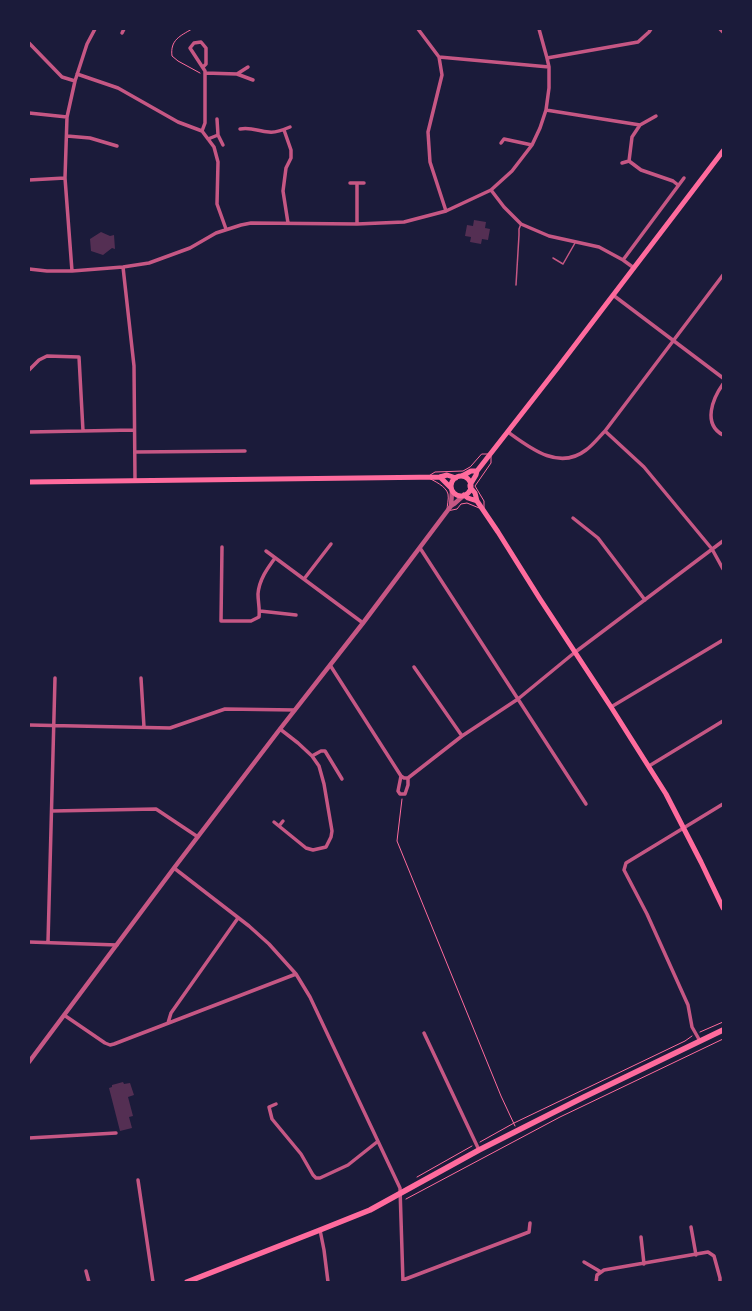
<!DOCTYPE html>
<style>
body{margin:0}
#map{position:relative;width:752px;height:1311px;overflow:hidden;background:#1b1b3a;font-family:Overpass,sans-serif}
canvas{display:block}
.frame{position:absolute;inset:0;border:30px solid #1b1b3a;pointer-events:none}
</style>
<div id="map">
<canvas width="752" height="1311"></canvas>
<div class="frame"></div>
</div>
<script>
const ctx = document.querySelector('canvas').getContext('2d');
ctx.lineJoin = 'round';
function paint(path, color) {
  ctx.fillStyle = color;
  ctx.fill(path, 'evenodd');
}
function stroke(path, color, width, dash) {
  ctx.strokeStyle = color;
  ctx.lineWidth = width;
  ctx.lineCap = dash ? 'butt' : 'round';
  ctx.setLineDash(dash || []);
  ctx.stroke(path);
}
paint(new Path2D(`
 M 474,220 L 486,222 L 485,228 L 490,229 L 488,240 L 482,239 L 481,244 L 470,242 L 471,237 L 465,236 L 467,225 L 473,226 Z
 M 101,232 L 110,236 L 114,235 L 115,249 L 112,248 L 103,255 L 91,251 L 90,239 Z
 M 123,1082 L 124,1084 L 130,1083 L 134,1095 L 128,1097 L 133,1116 L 129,1117 L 132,1128 L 120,1131 L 109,1088 L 112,1087 L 112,1085 Z`), '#542f53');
stroke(new Path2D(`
 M 192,29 C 180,36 170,40 172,56 L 178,61 L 200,73
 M 482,454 L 491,454 L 491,463 L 475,486 L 484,501 L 484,510 L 467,503 L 461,504 L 457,509 L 447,511 C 447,505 449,499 448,494 C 446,486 434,481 427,477 L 435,472 L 463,471 L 470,467 Z
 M 402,799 L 397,841 L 501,1096 L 515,1126
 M 700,1032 L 723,1022
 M 480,1142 L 514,1123 L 685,1041 L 692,1036
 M 417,1177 L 472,1146
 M 406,1199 L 560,1117 L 723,1039`), '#ff6b9d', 1);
stroke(new Path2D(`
 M 553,258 L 563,264 L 575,243
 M 516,285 L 519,235 L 519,229 L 521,224`), '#c65784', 1.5);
stroke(new Path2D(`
 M 418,29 L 439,57 L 442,75 L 428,132 L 430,162 L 446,211
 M 720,29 L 723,32
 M 122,33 L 124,29
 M 29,43 L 62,77 L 75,81
 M 439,57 L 549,67
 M 547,58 L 638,42 L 649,32 L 651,29
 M 205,73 L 237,74 L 253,80
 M 77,74 L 118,88 L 178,122 L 202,131 L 214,147 L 218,162 L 217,204 L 226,229
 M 237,74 L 248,67
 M 546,110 L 640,125 L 632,137 L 629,161 L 641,170 L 673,181 L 678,185
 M 29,113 L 67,117
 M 640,125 L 656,116
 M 240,129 C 251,127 258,131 269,132 C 276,133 283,130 290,127
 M 284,130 L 291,150 L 291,158 L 286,168 L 283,191 L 288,223
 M 202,131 L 205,123 L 205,71 L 190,48 L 194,43 L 201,42 L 206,48 L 206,64 L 203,67
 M 218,135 L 223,145
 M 67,136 L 90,138 L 117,146
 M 208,139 L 218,135 L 217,119
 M 501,143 L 504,139 L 532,145
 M 622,163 L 629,161
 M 29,180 L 65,178
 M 350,183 L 364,183
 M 491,190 L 504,207 L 521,224 L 549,236 L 599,247 L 623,260 L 634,268
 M 357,224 L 357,183
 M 623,260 L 684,178
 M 123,267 L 134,366 L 135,480
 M 29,269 L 47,271 L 72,271 L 123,267 L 149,263 L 190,248 L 216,233 L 241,225 L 251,223 L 357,224 L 404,222 L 446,211 L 491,190 L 512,171 L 532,145 L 540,128 L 546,110 L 549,88 L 549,67 L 547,58 L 539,29
 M 72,271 L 65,178 L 67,117 L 75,81 L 87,44 L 95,29
 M 613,295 L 723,378
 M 29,370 L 39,360 L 47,356 L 79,357 L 83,431
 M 723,384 C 713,398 702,424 723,435
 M 605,431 L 644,467 L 712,549 L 723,569
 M 29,432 L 134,430
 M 508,432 C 530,448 559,471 586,450 C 593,445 599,437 605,431 L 723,275
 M 135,452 L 245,451
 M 573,518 L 598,538 L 645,600
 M 222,547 L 221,621 L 251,621 L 259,617 C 260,609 258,602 258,594 C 259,580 267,569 275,558
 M 420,548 L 586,804
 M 266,551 L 363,623
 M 304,579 L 331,544
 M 260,611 L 296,615
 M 330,665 L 401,776 L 398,791 L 400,794 L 405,794 L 408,785 L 408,778
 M 414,667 L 462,736
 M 141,678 L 144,727
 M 611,707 L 723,640
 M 29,725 L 170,728 L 225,709 L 295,710
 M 312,756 L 321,751 L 325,751 L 342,779
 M 649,766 L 723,721
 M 401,776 L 404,778 L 408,778 L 462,736 L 518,699 L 574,653 L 723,541
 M 52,811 L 156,809 L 198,837
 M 274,822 L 306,848 L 313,850 L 326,847 L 331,837 L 332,831 L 324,784 L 319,766 L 312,756 L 298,743 L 280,729
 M 279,826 L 283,821
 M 174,868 L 249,926 L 269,944 L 296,974 L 310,997 L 400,1188 L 403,1282
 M 29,942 L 117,945
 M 48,942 L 55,678
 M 64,1015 L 105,1043 L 110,1045 L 114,1044 L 296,974
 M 168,1023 L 171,1013 L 238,918
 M 424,1033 L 479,1150
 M 700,1041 L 692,1027 L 688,1005 L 647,914 L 624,870 L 626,863 L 723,804
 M 276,1104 L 269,1107 L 272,1119 L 301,1154 L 313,1175 L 316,1178 L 320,1178 L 348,1165 L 377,1142
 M 29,1138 L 116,1133
 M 138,1180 L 153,1282
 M 691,1227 L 696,1255
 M 320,1230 L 324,1250 L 328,1282
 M 641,1237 L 644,1264
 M 584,1262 L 601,1272
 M 86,1271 L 89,1282
 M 403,1280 L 529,1232 L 530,1223
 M 596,1282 L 597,1275 L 604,1270 L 708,1252 L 714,1256 L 720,1278 L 720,1282`), '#c65784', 3.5);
stroke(new Path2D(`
 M 451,506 L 452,491
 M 29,1062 L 174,868 L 280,729 L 363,623 L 451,506 L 454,504 L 463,496`), '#c65784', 4.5);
stroke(new Path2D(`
 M 462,476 L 471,471 L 477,471
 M451 486a10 10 0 1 1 20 0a10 10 0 1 1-20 0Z
 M 440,477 L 451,488
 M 29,482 L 440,477 L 447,475 L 456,478
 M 470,485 L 476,475 L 477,471 L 559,366 L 723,151
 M 470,487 L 475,493 L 477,501 L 498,532 L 540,599 L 611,707 L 666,794 L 701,862 L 723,908
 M 464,495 L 468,498 L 477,501`), '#ff6b9d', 5);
stroke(new Path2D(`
 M 187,1282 L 320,1230 L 370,1210 L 479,1150 L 584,1097 L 723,1030`), '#ff6b9d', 5.5);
</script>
